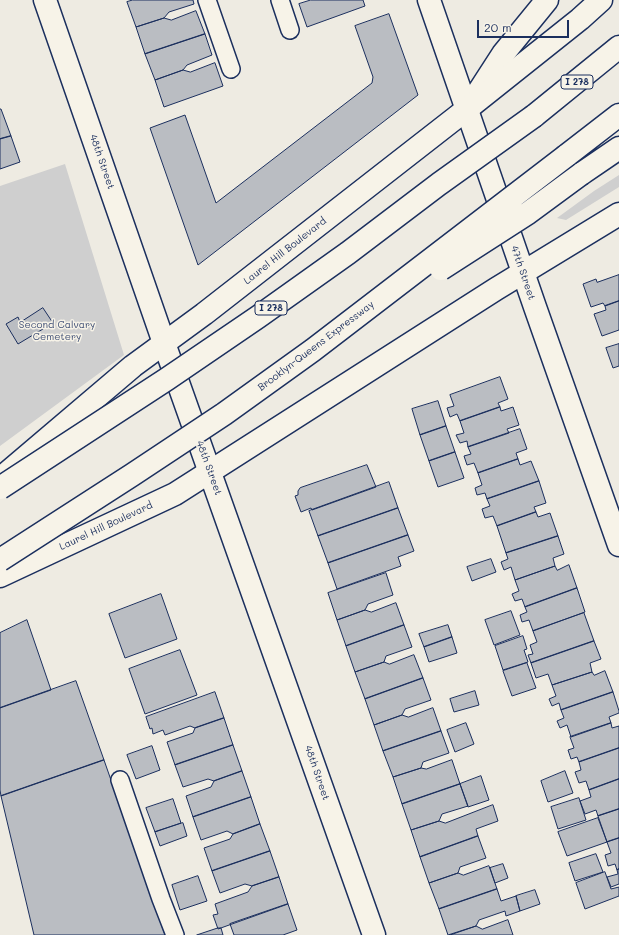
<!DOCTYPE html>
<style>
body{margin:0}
#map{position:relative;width:619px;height:935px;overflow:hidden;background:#eeebe2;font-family:Mali,sans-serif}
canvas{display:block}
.scale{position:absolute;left:477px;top:20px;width:92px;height:18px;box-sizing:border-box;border:2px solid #1b2f5e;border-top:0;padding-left:5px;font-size:12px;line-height:14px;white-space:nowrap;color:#1b2f5e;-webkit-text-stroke:3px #f7f3e8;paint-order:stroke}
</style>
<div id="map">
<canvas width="619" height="935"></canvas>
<div class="scale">20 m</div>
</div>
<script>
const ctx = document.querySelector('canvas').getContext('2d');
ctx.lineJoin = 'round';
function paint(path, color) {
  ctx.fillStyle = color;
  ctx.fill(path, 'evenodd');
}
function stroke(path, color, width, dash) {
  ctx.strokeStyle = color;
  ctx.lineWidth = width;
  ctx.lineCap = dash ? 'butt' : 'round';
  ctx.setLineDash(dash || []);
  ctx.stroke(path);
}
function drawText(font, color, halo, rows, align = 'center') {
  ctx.font = font + ' Mali,sans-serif';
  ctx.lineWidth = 3;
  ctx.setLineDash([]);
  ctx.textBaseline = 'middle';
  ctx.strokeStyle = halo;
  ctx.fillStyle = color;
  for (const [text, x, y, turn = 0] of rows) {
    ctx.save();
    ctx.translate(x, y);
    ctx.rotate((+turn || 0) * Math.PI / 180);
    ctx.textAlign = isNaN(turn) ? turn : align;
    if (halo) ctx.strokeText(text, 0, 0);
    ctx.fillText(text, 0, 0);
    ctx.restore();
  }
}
paint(new Path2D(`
 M 65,164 L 124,355 L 0,446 L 0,186 Z
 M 619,175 L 619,187 L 566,220 L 557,218 L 594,191 Z`), '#cfcfcf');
const building = new Path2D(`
 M 133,0 L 193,0 L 194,4 L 169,12 L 164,18 L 136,27 L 127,2 Z
 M 311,0 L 363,0 L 365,6 L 307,27 L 299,4 Z
 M 196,11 L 205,34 L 145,54 L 136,27 L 164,18 L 171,20 Z
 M 389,14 L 418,95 L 198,265 L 150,128 L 185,115 L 216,203 L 372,83 L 373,77 L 355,26 Z
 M 205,34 L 212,55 L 187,65 L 183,70 L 155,80 L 145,54 Z
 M 215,63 L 223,86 L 164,107 L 155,80 L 183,70 L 190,72 Z
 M 0,109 L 1,109 L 11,136 L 0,139 Z
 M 11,136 L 20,162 L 0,169 L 0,139 Z
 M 619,275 L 619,301 L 605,306 L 603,303 L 591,307 L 583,284 L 596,279 L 597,282 Z
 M 619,301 L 619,330 L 602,336 L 594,314 L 606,310 L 605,306 Z
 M 43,308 L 53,323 L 18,344 L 6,324 L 18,317 L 20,322 Z
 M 619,344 L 619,366 L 613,368 L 606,348 Z
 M 500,377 L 508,399 L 498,403 L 500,407 L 460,421 L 457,414 L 450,417 L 447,408 L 454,406 L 450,395 Z
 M 438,401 L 446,426 L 420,435 L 412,409 Z
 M 500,407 L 501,411 L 513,407 L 519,425 L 507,429 L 509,433 L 468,447 L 467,441 L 460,443 L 456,435 L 464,433 L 460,421 Z
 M 446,426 L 455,452 L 429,461 L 420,435 Z
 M 520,429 L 527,449 L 516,453 L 518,459 L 478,473 L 474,463 L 467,465 L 464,456 L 471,454 L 468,447 Z
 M 455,452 L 464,478 L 438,487 L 429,461 Z
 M 518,459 L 520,465 L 531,461 L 539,481 L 487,499 L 485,493 L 477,495 L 475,488 L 482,485 L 478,473 Z
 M 367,465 L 376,487 L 312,510 L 311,508 L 301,512 L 295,496 L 298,495 L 298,491 L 300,488 Z
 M 539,481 L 546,503 L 534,507 L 536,512 L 497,526 L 493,516 L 485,518 L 482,509 L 490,506 L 487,499 Z
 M 389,482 L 398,508 L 318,536 L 309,511 Z
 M 398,508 L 408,535 L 328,563 L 318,536 Z
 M 536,512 L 538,517 L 550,513 L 558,536 L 506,553 L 497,526 Z
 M 408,535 L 414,551 L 398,557 L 401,566 L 337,589 L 328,563 Z
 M 558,536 L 564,554 L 553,558 L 555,566 L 515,580 L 511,567 L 504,570 L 501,562 L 508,559 L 506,553 Z
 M 491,559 L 496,572 L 472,581 L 467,567 Z
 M 569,565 L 577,588 L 525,607 L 522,599 L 515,601 L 512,594 L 519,591 L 515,580 L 555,566 L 557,570 Z
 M 386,573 L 393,595 L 368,604 L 365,610 L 337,620 L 328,593 Z
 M 577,588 L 585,612 L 533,631 L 529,620 L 522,622 L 520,615 L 527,612 L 525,607 Z
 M 161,594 L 177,639 L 125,658 L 109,614 Z
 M 396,603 L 404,625 L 346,646 L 337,620 L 365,610 L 371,612 Z
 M 511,611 L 520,635 L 494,645 L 485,620 Z
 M 584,613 L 594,641 L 531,663 L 528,655 L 533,654 L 530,645 L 537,642 L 533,631 Z
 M 27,620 L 51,690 L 0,708 L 0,633 Z
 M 404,625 L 412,647 L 386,656 L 384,662 L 355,672 L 346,646 Z
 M 448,625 L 452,637 L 424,647 L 419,634 Z
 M 523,636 L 527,649 L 524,650 L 528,662 L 503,670 L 495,646 Z
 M 452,637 L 457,653 L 429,662 L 424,647 Z
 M 594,641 L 601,659 L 590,663 L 592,672 L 552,685 L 548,674 L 536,678 L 531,663 Z
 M 180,650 L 197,695 L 145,714 L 129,669 Z
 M 414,655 L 423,678 L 365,699 L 355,672 L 384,662 L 389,664 Z
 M 527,663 L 536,688 L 512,696 L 503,671 Z
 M 605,671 L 613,692 L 561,710 L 559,703 L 552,706 L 549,699 L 556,696 L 552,685 L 592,672 L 594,675 Z
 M 423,678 L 431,700 L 405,709 L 402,715 L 374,725 L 365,699 Z
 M 76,681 L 104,760 L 1,796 L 0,790 L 0,708 Z
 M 475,691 L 479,705 L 454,712 L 450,699 Z
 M 215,692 L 224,718 L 195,728 L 190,726 L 165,735 L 163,730 L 153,734 L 152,728 L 150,729 L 146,717 Z
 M 613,692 L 619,711 L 619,713 L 609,717 L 611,723 L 571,737 L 567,725 L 560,728 L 557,721 L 564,718 L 561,710 Z
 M 433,708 L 441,731 L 383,751 L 374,725 L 402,715 L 408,717 Z
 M 224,718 L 233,745 L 175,765 L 167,742 L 193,733 L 195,728 Z
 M 466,723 L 474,744 L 455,752 L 447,730 Z
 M 611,723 L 612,728 L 619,726 L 619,748 L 579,762 L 577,757 L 571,759 L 568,750 L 574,748 L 570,737 Z
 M 441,731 L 449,753 L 423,762 L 421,768 L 393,777 L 383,751 Z
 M 233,745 L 242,771 L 214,781 L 208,779 L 183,787 L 175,765 Z
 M 152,746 L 160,770 L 136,779 L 127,755 Z
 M 619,748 L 619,779 L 589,790 L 586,781 L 579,783 L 575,772 L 581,770 L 579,762 Z
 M 104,760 L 165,935 L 34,935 L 1,796 Z
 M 452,760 L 460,784 L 402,804 L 393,777 L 421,768 L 426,769 Z
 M 242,771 L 251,797 L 193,817 L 186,796 L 211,787 L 214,781 Z
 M 565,771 L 573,793 L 548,802 L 541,781 Z
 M 481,776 L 489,800 L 468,807 L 460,784 Z
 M 619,779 L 619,809 L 598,816 L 596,810 L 585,814 L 580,801 L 591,797 L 589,790 Z
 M 460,784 L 468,806 L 442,814 L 439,821 L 411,830 L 402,804 Z
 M 251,797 L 260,824 L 233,834 L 227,831 L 201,840 L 193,817 Z
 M 579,798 L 586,820 L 558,829 L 551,807 Z
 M 173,799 L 181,823 L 155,832 L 146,808 Z
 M 493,805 L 498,821 L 476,829 L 478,836 L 420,857 L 411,830 L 439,821 L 445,823 Z
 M 619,809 L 619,838 L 607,842 L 598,816 Z
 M 598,818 L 607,842 L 567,856 L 558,832 Z
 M 183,823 L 187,836 L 160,846 L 155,832 Z
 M 260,824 L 270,851 L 212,871 L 204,848 L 230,839 L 233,834 Z
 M 478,836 L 486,858 L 460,867 L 458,873 L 429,883 L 420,857 Z
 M 619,838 L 619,869 L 617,870 L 615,864 L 608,866 L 605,855 L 611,853 L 607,842 Z
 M 270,851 L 279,877 L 252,886 L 245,884 L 220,893 L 212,871 Z
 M 596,854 L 603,872 L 575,881 L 569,863 Z
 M 503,864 L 508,878 L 495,883 L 490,868 Z
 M 489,866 L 497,889 L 439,909 L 429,883 L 458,873 L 463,875 Z
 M 619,869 L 619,884 L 611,887 L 607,877 L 618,874 L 617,870 Z
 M 605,872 L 611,889 L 619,887 L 619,896 L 585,909 L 576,883 Z
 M 198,876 L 207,901 L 180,910 L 172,885 Z
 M 279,877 L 288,904 L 218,929 L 213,915 L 218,914 L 215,904 L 248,892 L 252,886 Z
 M 497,889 L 501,901 L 516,896 L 520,911 L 506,916 L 505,911 L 479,920 L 476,926 L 448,935 L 439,909 Z
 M 535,890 L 540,904 L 520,911 L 516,896 Z
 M 288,904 L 297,930 L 283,935 L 234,935 L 230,924 Z
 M 508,920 L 513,935 L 450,935 L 476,926 L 482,929 Z
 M 218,928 L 221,928 L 223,935 L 197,935 Z`);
paint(building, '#babdc2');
stroke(building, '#1b2f5e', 1);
const service = new Path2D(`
 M 207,0 L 231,69
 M 280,0 L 290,30
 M 120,780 L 161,899 L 175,935`);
const minor = new Path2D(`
 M 429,0 L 535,307 L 619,545
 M 470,105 L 503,54 L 547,0`);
const tertiary = new Path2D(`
 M 45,0 L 164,343 L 374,935`);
const secondary = new Path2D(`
 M 1,478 L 133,366 L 204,314 L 467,109
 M 0,576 L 175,494 L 496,289 L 619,214`);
const motorway = new Path2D(`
 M 467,109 L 580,19 L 601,0
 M 534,116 L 619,47
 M 566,156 L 619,115
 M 581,174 L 619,148`);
stroke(service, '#1b2f5e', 20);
stroke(minor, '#1b2f5e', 25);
stroke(tertiary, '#1b2f5e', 25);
stroke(secondary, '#1b2f5e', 25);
stroke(motorway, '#1b2f5e', 25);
stroke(service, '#f7f3e8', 17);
stroke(minor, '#f7f3e8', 22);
stroke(tertiary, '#f7f3e8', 22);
stroke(secondary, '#f7f3e8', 22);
stroke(motorway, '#f7f3e8', 22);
const motorwayBridge = new Path2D(`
 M 441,269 L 528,213 L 581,174
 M 0,488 L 167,379 L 258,317 L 348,253 L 439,184 L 534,116
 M 0,560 L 132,475 L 224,414 L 313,350 L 566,156`);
stroke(motorwayBridge, '#1b2f5e', 25, []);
stroke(motorwayBridge, '#f7f3e8', 22);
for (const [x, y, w] of [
 [577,82,32],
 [271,308,32]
]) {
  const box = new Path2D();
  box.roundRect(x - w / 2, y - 7, w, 14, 3);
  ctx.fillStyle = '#f7f3e8';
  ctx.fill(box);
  stroke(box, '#1b2f5e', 1);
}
drawText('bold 9px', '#1b2f5e', null, [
 ["I 278",577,82],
 ["I 278",271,308]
]);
drawText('10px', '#1b2f5e', '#f7f3e8', [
 ["48th Street",102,162,71],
 ["Laurel Hill Boulevard",285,251,-38],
 ["47th Street",523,273,71],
 ["Brooklyn-Queens Expressway",316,346,-37],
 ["48th Street",209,468,70],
 ["Laurel Hill Boulevard",106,526,-25],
 ["48th Street",317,773,71]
]);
drawText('10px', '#3f4f75', '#f7f3e8', [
 ["Second Calvary",57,325],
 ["Cemetery",57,337]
]);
</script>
